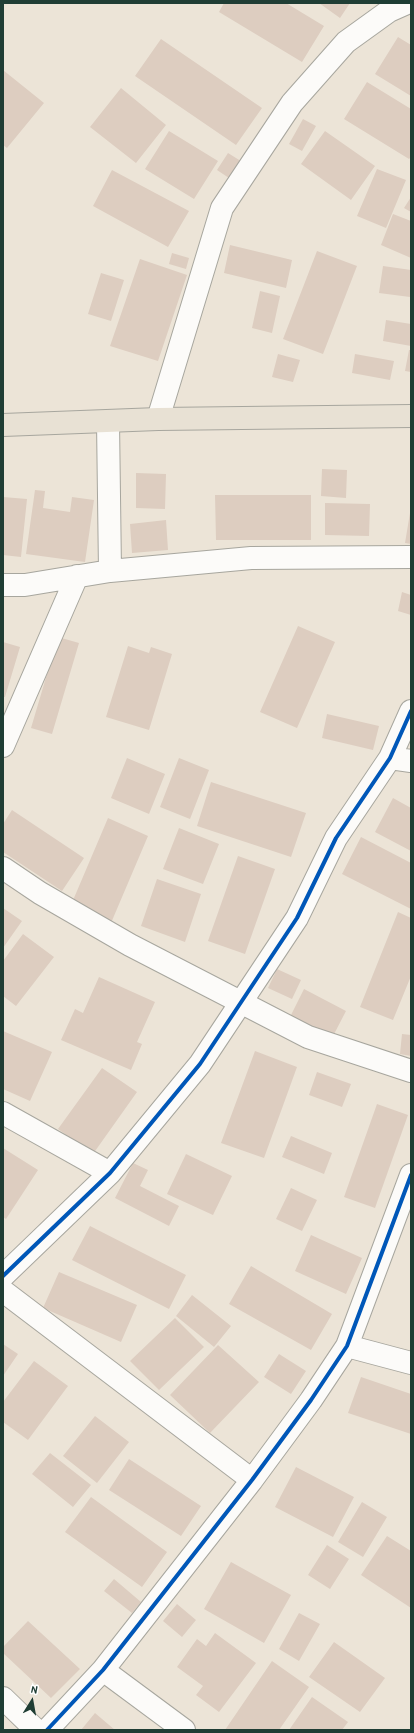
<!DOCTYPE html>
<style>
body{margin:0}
#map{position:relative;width:414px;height:1733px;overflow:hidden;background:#ece4d7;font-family:"Patrick Hand",sans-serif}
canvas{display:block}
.frame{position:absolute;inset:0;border:4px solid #1f3d34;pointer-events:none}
.north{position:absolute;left:12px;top:1681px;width:40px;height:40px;-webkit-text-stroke:3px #fff;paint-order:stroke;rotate:11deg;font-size:11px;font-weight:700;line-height:16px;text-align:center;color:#1f3d34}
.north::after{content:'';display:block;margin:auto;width:14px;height:18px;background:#1f3d34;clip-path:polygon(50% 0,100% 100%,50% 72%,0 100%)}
</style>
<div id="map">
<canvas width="414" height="1733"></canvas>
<div class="frame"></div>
<div class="north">N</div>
</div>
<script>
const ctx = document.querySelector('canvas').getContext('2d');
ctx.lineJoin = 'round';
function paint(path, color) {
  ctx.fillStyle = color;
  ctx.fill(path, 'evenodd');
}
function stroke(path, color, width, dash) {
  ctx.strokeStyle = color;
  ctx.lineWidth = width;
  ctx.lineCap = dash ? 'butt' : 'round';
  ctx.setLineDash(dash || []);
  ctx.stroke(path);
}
paint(new Path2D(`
 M 224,3 L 286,3 L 324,26 L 302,62 L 219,12 Z
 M 319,3 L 350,3 L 340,18 Z
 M 398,37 L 411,45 L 411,96 L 375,74 Z
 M 161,39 L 262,108 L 236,145 L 135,76 Z
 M 3,70 L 44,103 L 7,148 L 3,145 Z
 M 367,82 L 411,109 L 411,157 L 409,159 L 344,119 Z
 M 121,88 L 166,125 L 136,163 L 90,127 Z
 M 303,119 L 316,126 L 302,151 L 289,144 Z
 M 169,131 L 218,161 L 194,199 L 145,169 Z
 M 325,131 L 375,166 L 351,200 L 301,164 Z
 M 228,153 L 244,163 L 232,180 L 217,170 Z
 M 377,169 L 406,180 L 386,228 L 357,216 Z
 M 112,170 L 189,211 L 168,247 L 93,206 Z
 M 411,197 L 411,212 L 404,208 Z
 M 393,214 L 411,221 L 411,258 L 381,245 Z
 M 230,245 L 292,260 L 286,288 L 224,273 Z
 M 317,251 L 357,266 L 323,354 L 283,339 Z
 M 172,253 L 189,258 L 186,269 L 169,264 Z
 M 140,259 L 187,275 L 158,361 L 110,346 Z
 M 383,266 L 411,270 L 410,297 L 379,293 Z
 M 101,273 L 124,280 L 111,321 L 88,314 Z
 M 260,291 L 280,296 L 272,333 L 252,328 Z
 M 386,320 L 411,324 L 411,346 L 383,341 Z
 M 409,350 L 411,350 L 411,372 L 405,371 Z
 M 278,354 L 300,360 L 293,382 L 272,377 Z
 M 355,354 L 394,361 L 390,380 L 352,373 Z
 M 322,469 L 347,470 L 346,498 L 321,496 Z
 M 136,473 L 166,474 L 165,509 L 136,508 Z
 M 35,490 L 45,491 L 43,508 L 70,512 L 72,497 L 94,500 L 85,562 L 26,554 Z
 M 215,495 L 311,495 L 311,540 L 216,540 Z
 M 3,497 L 27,499 L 21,557 L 3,555 Z
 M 325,503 L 370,504 L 369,536 L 325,535 Z
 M 410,513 L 411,513 L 411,544 L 405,543 Z
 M 166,520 L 168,550 L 132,553 L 130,524 Z
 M 402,592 L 411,595 L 411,615 L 398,611 Z
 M 298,626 L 335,642 L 297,728 L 260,712 Z
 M 58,637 L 79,643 L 52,734 L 31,728 Z
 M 3,642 L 20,647 L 5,697 L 3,697 Z
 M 128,646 L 149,653 L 151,647 L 172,654 L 149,730 L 106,717 Z
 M 327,714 L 379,726 L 373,750 L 322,738 Z
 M 127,758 L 165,774 L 149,814 L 111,798 Z
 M 179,758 L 209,770 L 190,819 L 160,807 Z
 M 211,782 L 306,813 L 291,857 L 197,826 Z
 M 393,798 L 411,808 L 411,851 L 375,832 Z
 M 12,810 L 84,858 L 62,891 L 3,852 L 3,824 Z
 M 108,818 L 148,836 L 111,923 L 71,905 Z
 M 179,828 L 219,844 L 203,884 L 163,869 Z
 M 361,837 L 411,863 L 411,909 L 342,874 Z
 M 238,856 L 275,869 L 245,954 L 208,941 Z
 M 157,879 L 201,894 L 185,942 L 141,926 Z
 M 3,908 L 22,921 L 3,948 Z
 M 398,912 L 411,918 L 411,976 L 393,1020 L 360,1007 Z
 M 23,934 L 54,957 L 16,1006 L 3,996 L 3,961 Z
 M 277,969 L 301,980 L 292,999 L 268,988 Z
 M 99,977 L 155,1002 L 137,1042 L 142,1044 L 131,1070 L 61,1040 L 75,1009 L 83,1013 Z
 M 304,989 L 346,1011 L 331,1040 L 289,1019 Z
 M 3,1031 L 52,1052 L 30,1101 L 3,1089 Z
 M 402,1034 L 411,1035 L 411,1056 L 400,1054 Z
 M 255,1051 L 297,1067 L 264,1158 L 221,1143 Z
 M 102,1068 L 137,1092 L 93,1154 L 58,1129 Z
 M 317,1072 L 351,1084 L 342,1107 L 309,1095 Z
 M 377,1104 L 408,1115 L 375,1208 L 344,1197 Z
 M 291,1136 L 332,1153 L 324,1174 L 282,1157 Z
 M 3,1148 L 38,1170 L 6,1219 L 3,1217 Z
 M 186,1154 L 232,1176 L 213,1215 L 167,1194 Z
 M 133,1163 L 148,1170 L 140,1186 L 179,1206 L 169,1226 L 115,1198 Z
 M 291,1188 L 317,1200 L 302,1231 L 276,1219 Z
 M 90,1226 L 186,1275 L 169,1309 L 72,1260 Z
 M 311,1235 L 362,1258 L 346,1294 L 295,1271 Z
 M 251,1266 L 332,1314 L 311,1350 L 229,1304 Z
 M 59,1272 L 137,1305 L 121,1342 L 43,1308 Z
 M 192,1295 L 231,1326 L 214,1347 L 176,1316 Z
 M 175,1318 L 204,1347 L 159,1390 L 130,1361 Z
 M 3,1344 L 18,1354 L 3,1376 Z
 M 218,1345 L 259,1382 L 210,1433 L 170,1395 Z
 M 279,1354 L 306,1371 L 291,1394 L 264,1377 Z
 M 34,1361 L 68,1386 L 28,1440 L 3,1422 L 3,1402 Z
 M 361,1377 L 411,1394 L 411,1434 L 348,1413 Z
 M 95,1416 L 129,1442 L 97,1483 L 63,1456 Z
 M 50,1453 L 91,1485 L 73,1507 L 32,1474 Z
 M 129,1459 L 201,1506 L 181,1536 L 109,1490 Z
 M 296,1467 L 354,1497 L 333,1537 L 275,1507 Z
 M 91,1497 L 167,1552 L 142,1587 L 65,1532 Z
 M 362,1502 L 387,1517 L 363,1557 L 338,1542 Z
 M 387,1536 L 411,1551 L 411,1608 L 361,1575 Z
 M 327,1545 L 349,1559 L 330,1589 L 308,1575 Z
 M 231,1562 L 291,1595 L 264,1643 L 204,1609 Z
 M 114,1579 L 141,1602 L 132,1613 L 104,1591 Z
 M 177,1604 L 196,1620 L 182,1637 L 163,1621 Z
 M 299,1613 L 320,1624 L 299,1661 L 279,1649 Z
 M 28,1621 L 80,1669 L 51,1698 L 3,1653 L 3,1647 Z
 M 215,1633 L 256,1663 L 219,1712 L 196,1695 L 203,1686 L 177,1667 L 197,1639 L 206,1646 Z
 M 334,1642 L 385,1678 L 360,1712 L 309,1677 Z
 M 272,1661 L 309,1687 L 279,1730 L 225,1730 Z
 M 312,1697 L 348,1722 L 342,1730 L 289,1730 Z
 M 95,1713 L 115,1730 L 81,1730 Z`), '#ddcdc0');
const minor = new Path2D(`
 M 158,419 L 222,208 L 292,103 L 346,42 L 389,11 L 407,3
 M 108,422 L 110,571
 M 3,585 L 25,585 L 110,571 L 251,558 L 411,557
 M 3,746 L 77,576
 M 390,758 L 411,761
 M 3,868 L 40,893 L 130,945 L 308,1037 L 411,1071
 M 3,1113 L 110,1173
 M 3,1276 L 110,1173 L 200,1064 L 297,918 L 336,838 L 390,758 L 411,711
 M 3,1291 L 252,1480
 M 347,1346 L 411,1363
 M 103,1670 L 184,1730
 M 3,1698 L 36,1730
 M 47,1730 L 103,1670 L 252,1480 L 311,1400 L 347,1346 L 411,1175`);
const primary = new Path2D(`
 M 3,425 L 158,419 L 411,416`);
stroke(minor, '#a7a69e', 24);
stroke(primary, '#a7a69e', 24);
stroke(minor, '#fcfbf9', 22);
stroke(primary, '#e8e1d4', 22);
stroke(new Path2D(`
 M 3,1276 L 110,1173 L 200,1064 L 297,918 L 336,838 L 390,758 L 411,711
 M 47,1730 L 103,1670 L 252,1480 L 311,1400 L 347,1346 L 411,1175`), '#0057b8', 4);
</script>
